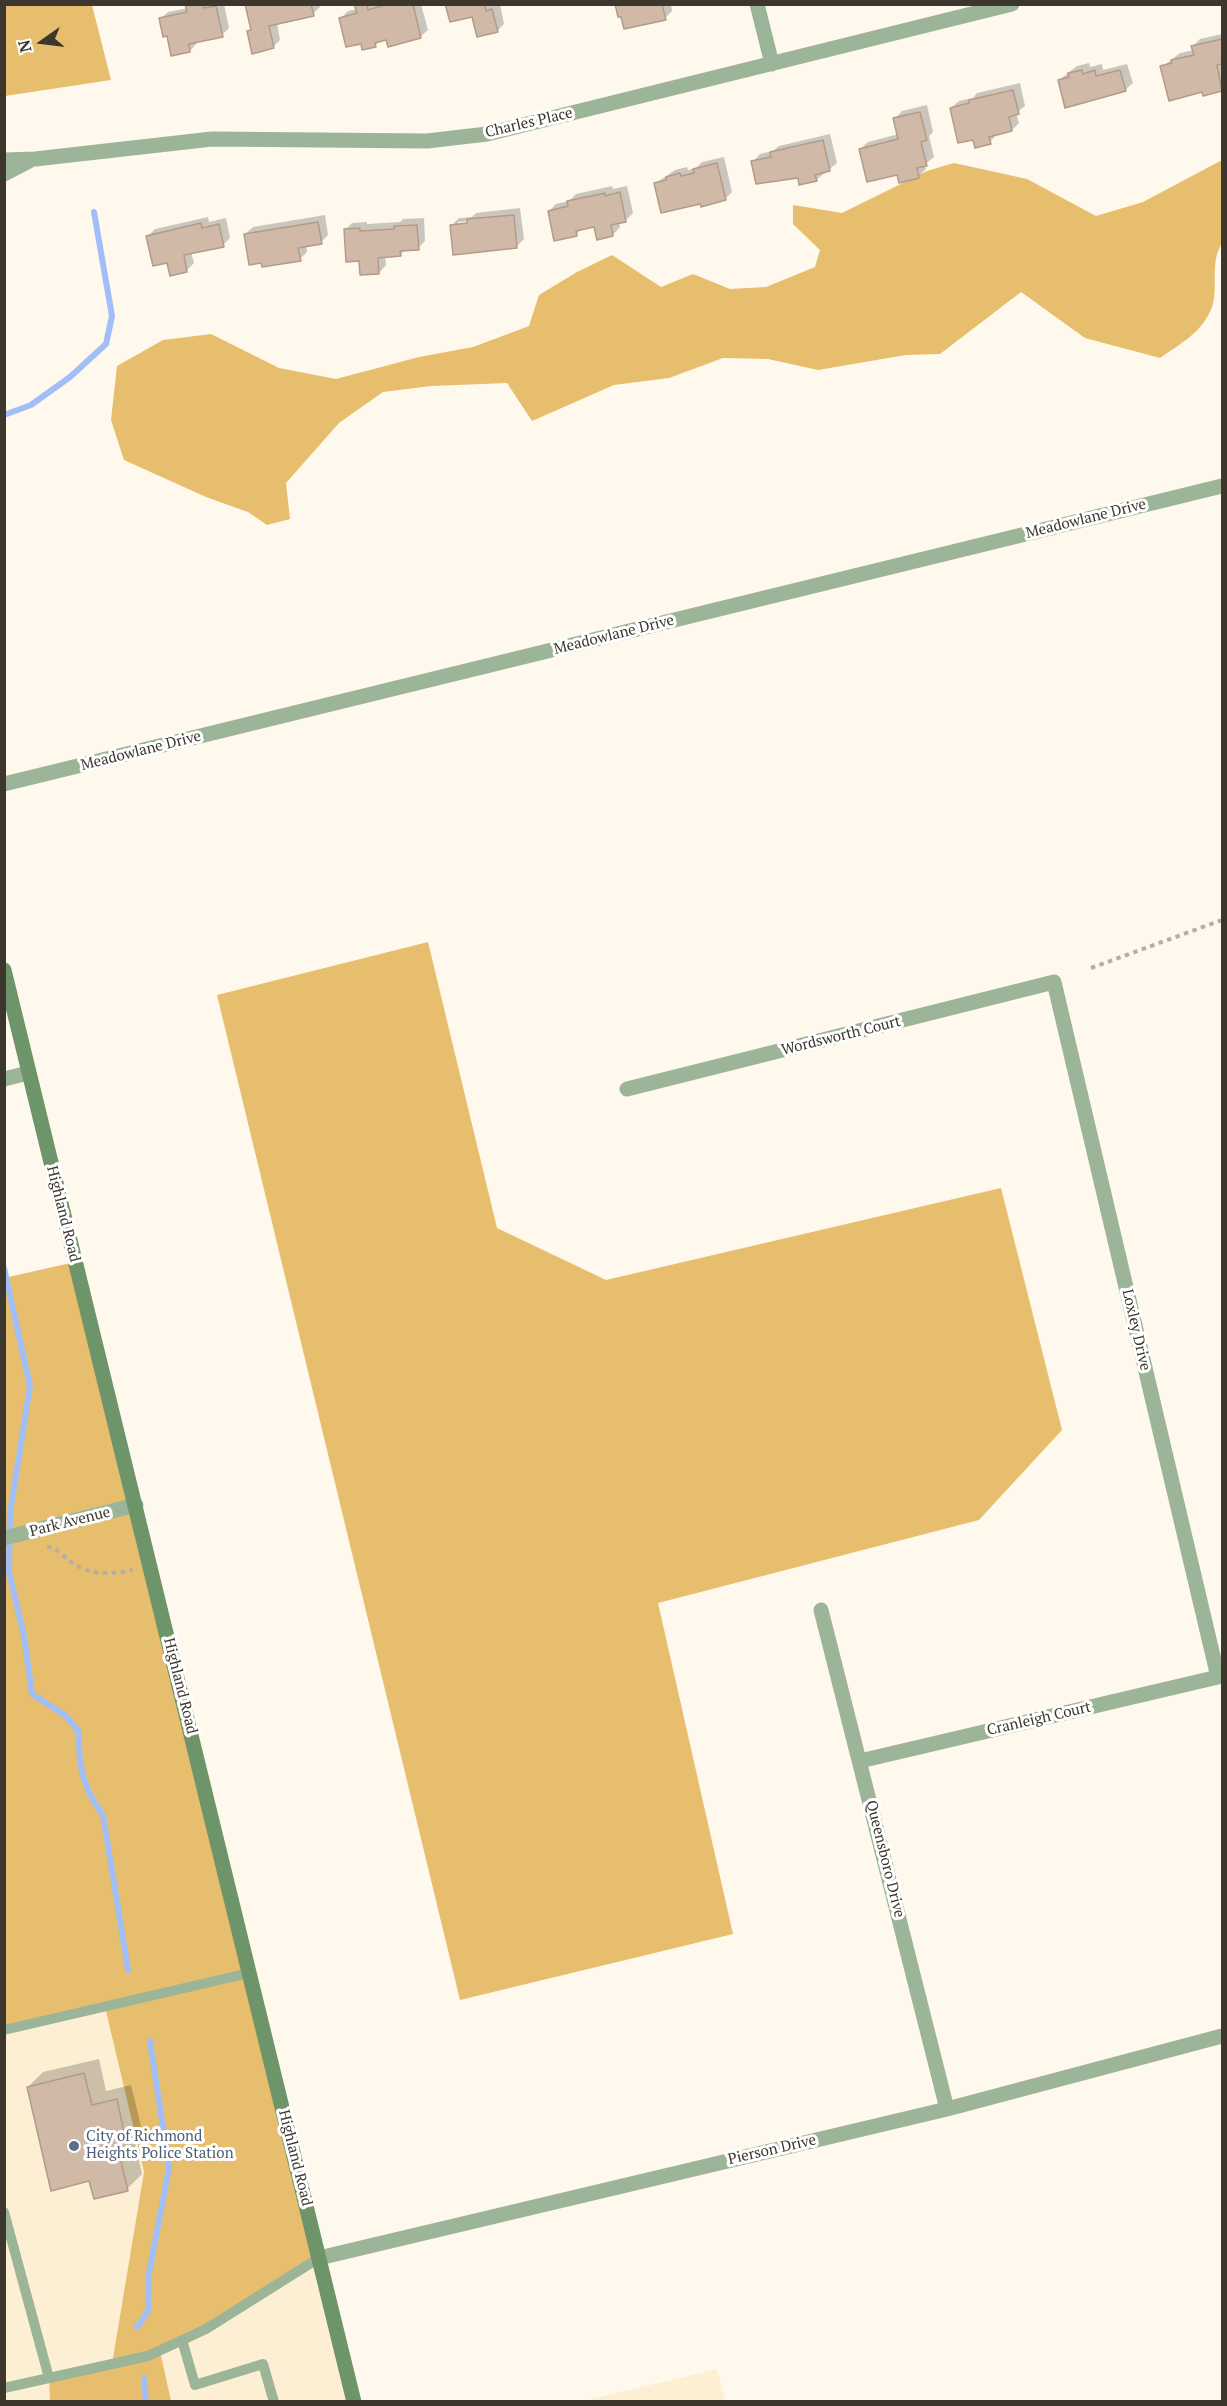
<!DOCTYPE html>
<style>
body{margin:0}
#map{position:relative;width:1227px;height:2406px;overflow:hidden;background:#fef8ed;font-family:"PT Serif",serif}
canvas{display:block}
.frame{position:absolute;inset:0;border:6px solid #3c362c;pointer-events:none}
.north{position:absolute;left:12px;top:12px;width:60px;height:60px;-webkit-text-stroke:4px #fff;paint-order:stroke;rotate:256deg;font-size:16px;font-weight:700;line-height:24px;text-align:center;color:#3c362c}
.north::after{content:'';display:block;margin:auto;width:21px;height:27px;background:#3c362c;clip-path:polygon(50% 0,100% 100%,50% 72%,0 100%)}
</style>
<div id="map">
<canvas width="1227" height="2406"></canvas>
<div class="frame"></div>
<div class="north">N</div>
</div>
<script>
const ctx = document.querySelector('canvas').getContext('2d');
ctx.lineJoin = 'round';
function paint(path, color) {
  ctx.fillStyle = color;
  ctx.fill(path, 'evenodd');
}
function stroke(path, color, width, dash) {
  ctx.strokeStyle = color;
  ctx.lineWidth = width;
  ctx.lineCap = dash ? 'butt' : 'round';
  ctx.setLineDash(dash || []);
  ctx.stroke(path);
}
function drawText(font, color, halo, rows, align = 'center') {
  ctx.font = font + ' "PT Serif",serif';
  ctx.lineWidth = 6;
  ctx.setLineDash([]);
  ctx.textBaseline = 'middle';
  ctx.strokeStyle = halo;
  ctx.fillStyle = color;
  for (const [text, x, y, turn = 0] of rows) {
    ctx.save();
    ctx.translate(x, y);
    ctx.rotate((+turn || 0) * Math.PI / 180);
    ctx.textAlign = isNaN(turn) ? turn : align;
    if (halo) ctx.strokeText(text, 0, 0);
    ctx.fillText(text, 0, 0);
    ctx.restore();
  }
}
paint(new Path2D(`
 M 105,2007 L 144,2172 L 112,2364 L 50,2378 L 50,2401 L 5,2401 L 4,2030 Z
 M 319,2258 L 354,2401 L 171,2401 L 159,2351 Z
 M 717,2369 L 725,2401 L 584,2401 Z`), '#fdefd4');
paint(new Path2D(`
 M 5,4 L 92,5 L 111,80 L 5,96 Z
 M 1222,160 L 1222,243 C 1209,264 1219,288 1212,307 C 1203,332 1180,344 1160,358 L 1085,338 L 1021,292 L 940,354 L 906,355 L 818,370 L 768,359 L 723,358 L 669,378 L 614,385 L 532,421 L 507,383 L 431,386 L 383,392 L 339,423 L 286,483 L 290,519 L 267,525 L 248,512 L 206,497 L 124,460 L 111,420 L 117,366 L 163,340 L 211,334 L 279,368 L 336,379 L 419,357 L 473,347 L 529,326 L 539,295 L 577,272 L 612,255 L 661,287 L 693,274 L 730,289 L 766,287 L 815,267 L 820,250 L 793,224 L 793,205 L 842,213 L 927,171 L 954,163 L 1027,179 L 1096,216 L 1143,202 Z
 M 428,942 L 497,1228 L 606,1280 L 1001,1188 L 1062,1430 L 979,1520 L 658,1603 L 733,1934 L 460,2000 L 217,995 Z
 M 75,1262 L 319,2258 L 160,2351 L 171,2401 L 50,2401 L 49,2378 L 112,2364 L 144,2172 L 105,2007 L 5,2030 L 4,1278 Z`), '#e7be6d');
paint(new Path2D(`
 M 187,4 L 224,4 L 229,28 L 222,35 L 196,41 L 197,43 L 190,51 L 168,35 L 160,19 L 168,12 L 188,8 Z
 M 246,4 L 319,4 L 320,7 L 313,14 L 277,23 L 280,40 L 273,47 L 248,32 L 252,28 Z
 M 356,4 L 421,4 L 428,30 L 420,37 L 387,38 L 380,40 L 375,46 L 362,42 L 341,18 L 348,11 L 357,9 Z
 M 447,4 L 500,4 L 504,24 L 497,31 L 473,15 Z
 M 617,4 L 671,4 L 672,11 L 665,18 Z
 M 1222,34 L 1222,90 L 1204,94 L 1203,90 L 1162,67 L 1180,53 L 1194,50 L 1193,46 L 1200,39 Z
 M 1089,63 L 1090,67 L 1102,64 L 1103,70 L 1127,64 L 1133,83 L 1125,90 L 1059,80 L 1077,66 Z
 M 1020,83 L 1025,106 L 1016,113 L 1019,123 L 1012,130 L 997,134 L 990,142 L 974,138 L 951,108 L 959,101 L 973,98 L 977,93 Z
 M 927,105 L 933,132 L 929,136 L 934,157 L 924,165 L 926,169 L 918,177 L 898,173 L 860,149 L 868,142 L 899,134 L 895,119 L 902,111 Z
 M 830,134 L 837,163 L 816,180 L 799,177 L 780,181 L 779,178 L 753,162 L 760,154 L 773,151 L 779,146 Z
 M 724,157 L 732,192 L 725,199 L 656,183 L 675,170 L 687,167 L 688,170 L 696,168 L 702,162 Z
 M 612,186 L 613,189 L 627,186 L 633,213 L 626,220 L 619,222 L 620,227 L 613,235 L 595,225 L 582,228 L 577,234 L 549,211 L 556,204 L 569,201 L 576,194 Z
 M 520,208 L 524,239 L 516,247 L 452,225 L 459,218 L 472,217 L 476,213 ZM 475,221 L 475,224 L 458,225 L 458,222 Z
 M 325,215 L 328,235 L 321,242 L 306,245 L 307,252 L 300,259 L 245,234 L 253,227 Z
 M 208,217 L 209,222 L 226,218 L 230,238 L 223,245 L 191,252 L 194,263 L 187,270 L 168,261 L 148,236 L 155,229 Z
 M 424,218 L 425,241 L 418,248 L 406,249 L 400,255 L 385,256 L 386,265 L 379,273 L 361,260 L 345,230 L 352,223 L 367,222 L 367,224 L 400,222 L 403,219 Z
 M 99,2059 L 106,2091 L 131,2085 L 141,2126 L 133,2134 L 142,2174 L 127,2189 L 90,2180 L 28,2087 L 43,2072 Z`), '#0003');
stroke(new Path2D(`
 M 4,415 L 31,405 L 70,377 L 106,344 L 112,316 L 94,212
 M 4,1268 L 30,1386 L 10,1513 L 9,1572 L 24,1636 L 32,1694 L 66,1716 L 79,1732 C 78,1765 83,1789 103,1815 L 128,1970
 M 137,2327 L 148,2311 L 149,2273 L 169,2168 L 150,2041
 M 144,2378 L 146,2402`), '#a1bef7', 6);
const building = new Path2D(`
 M 185,4 L 203,4 L 204,8 L 216,6 L 223,37 L 189,44 L 190,52 L 171,56 L 167,36 L 163,37 L 159,18 L 187,12 Z
 M 245,4 L 311,4 L 314,16 L 269,26 L 274,48 L 252,54 L 247,31 L 251,30 Z
 M 354,4 L 367,4 L 368,10 L 388,4 L 413,4 L 421,38 L 388,47 L 386,40 L 375,43 L 376,47 L 362,50 L 361,44 L 346,47 L 339,18 L 357,13 Z
 M 445,4 L 485,4 L 486,11 L 492,9 L 498,32 L 477,37 L 472,17 L 450,22 Z
 M 615,4 L 662,4 L 666,20 L 624,29 L 621,17 L 618,17 Z
 M 1222,39 L 1222,64 L 1217,65 L 1222,91 L 1203,96 L 1202,92 L 1169,101 L 1160,66 L 1172,63 L 1171,60 L 1194,55 L 1191,46 Z
 M 1082,70 L 1083,74 L 1095,70 L 1096,76 L 1120,70 L 1126,91 L 1065,108 L 1058,80 L 1069,77 L 1068,73 Z
 M 1013,90 L 1019,114 L 1009,117 L 1012,131 L 989,137 L 991,144 L 975,148 L 973,140 L 958,143 L 950,108 L 969,103 L 969,100 Z
 M 920,112 L 927,140 L 921,142 L 927,166 L 917,168 L 919,178 L 899,183 L 897,175 L 867,182 L 859,149 L 898,139 L 893,118 Z
 M 823,140 L 830,171 L 815,175 L 817,181 L 799,185 L 798,178 L 756,184 L 751,161 L 771,157 L 770,152 Z
 M 717,163 L 726,200 L 701,207 L 700,204 L 661,213 L 654,183 L 666,180 L 666,177 L 680,173 L 681,176 L 694,173 L 693,169 Z
 M 620,192 L 626,222 L 611,225 L 613,236 L 597,240 L 594,227 L 576,231 L 577,236 L 554,241 L 548,211 L 568,206 L 567,201 L 605,193 L 605,196 Z
 M 514,215 L 517,248 L 453,255 L 450,225 L 467,223 L 467,219 Z
 M 318,222 L 322,244 L 298,248 L 301,261 L 262,267 L 261,263 L 249,265 L 244,234 Z
 M 201,223 L 202,228 L 219,224 L 224,247 L 184,255 L 187,272 L 170,276 L 167,263 L 153,266 L 146,236 Z
 M 417,225 L 419,250 L 400,251 L 401,256 L 378,258 L 379,274 L 360,275 L 359,261 L 346,262 L 344,229 L 360,228 L 360,231 L 394,229 L 394,226 Z
 M 84,2073 L 92,2105 L 117,2099 L 126,2142 L 117,2144 L 128,2191 L 94,2199 L 89,2181 L 51,2191 L 27,2087 Z`);
paint(building, '#d0b9a6');
stroke(building, '#b29b89', 1.5);
stroke(new Path2D(`
 M 1091,968 L 1222,920
 M 47,1547 C 58,1547 65,1559 74,1564 C 92,1576 113,1574 133,1570`), '#b4aea4', 4, [4.5, 4.5]);
stroke(new Path2D(`
 M 4,2030 L 249,1973
 M 4,2212 L 49,2378
 M 182,2340 L 195,2385 L 263,2364 L 274,2402
 M 4,2388 L 148,2356 L 206,2329 L 319,2258`), '#9cb598', 10);
stroke(new Path2D(`
 M 757,4 L 772,64
 M 4,160 L 35,159 L 212,139 L 427,141 L 487,134 L 1012,4
 M 4,174 L 29,161
 M 4,784 L 1222,486
 M 4,1079 L 28,1073
 M 627,1089 L 1054,982 L 1218,1677 L 860,1761
 M 4,1538 L 136,1505
 M 821,1610 L 947,2109
 M 319,2258 L 947,2109 L 1222,2036`), '#9cb598', 15);
stroke(new Path2D(`
 M 4,970 L 354,2402`), '#6e946a', 15);
for (const [x, y, r, color] of [
 [74,2146,6,"#5c6f8a"]
]) {
  const dot = new Path2D();
  dot.arc(x, y, r, 0, 2 * Math.PI);
  ctx.fillStyle = color;
  ctx.fill(dot);
  stroke(dot, '#fff', 2);
}
drawText('15px', '#3c362c', '#fff', [
 ["Charles Place",529,123,-13],
 ["Meadowlane Drive",1086,519,-14],
 ["Meadowlane Drive",614,635,-14],
 ["Meadowlane Drive",141,751,-14],
 ["Wordsworth Court",841,1036,-14],
 ["Highland Road",63,1214,76],
 ["Loxley Drive",1136,1330,77],
 ["Park Avenue",70,1522,-14],
 ["Highland Road",180,1686,76],
 ["Cranleigh Court",1039,1719,-13],
 ["Queensboro Drive",885,1859,76],
 ["Pierson Drive",772,2150,-13],
 ["Highland Road",295,2158,76]
]);
drawText('15px', '#4e5e75', '#fff', [
 ["City of Richmond",86,2137],
 ["Heights Police Station",86,2154]
], 'left');
</script>
